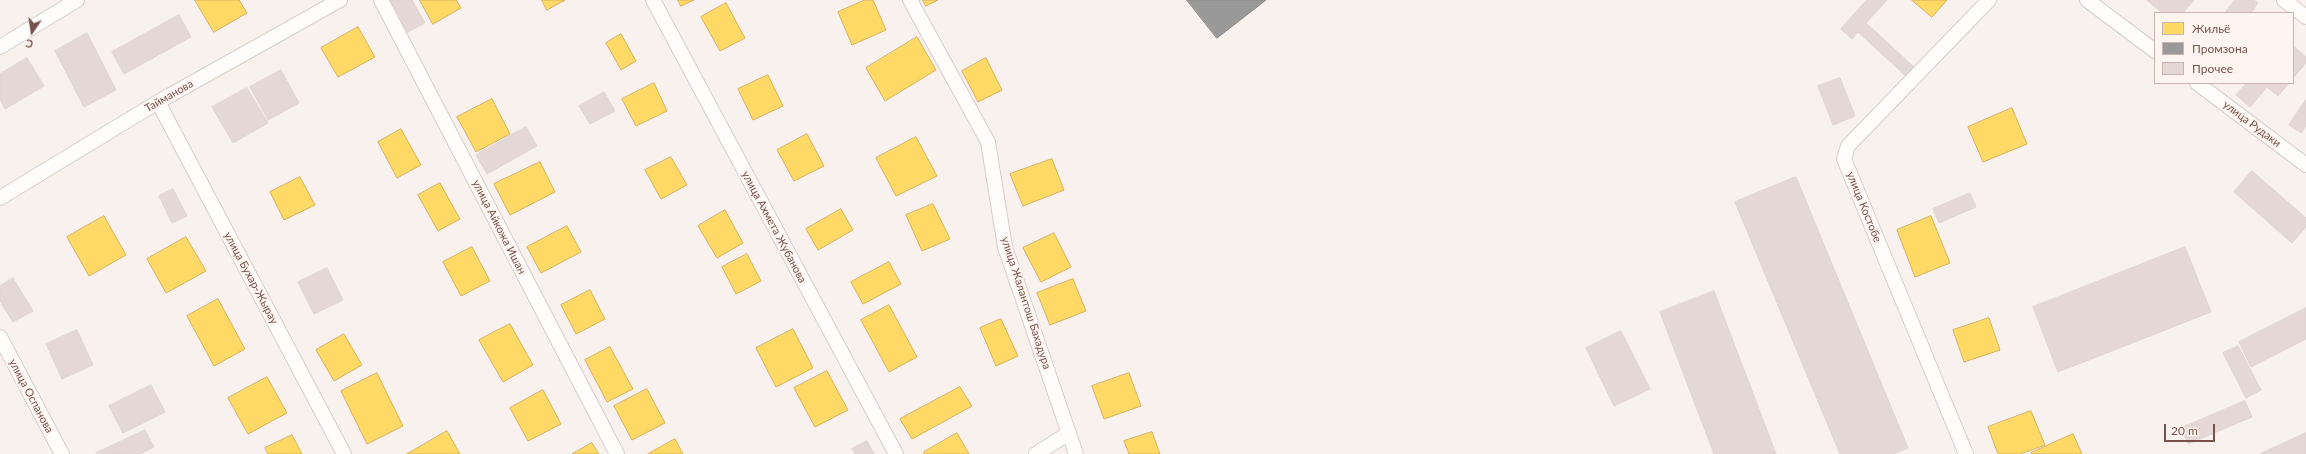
<!DOCTYPE html>
<meta charset="utf-8">
<style>
body{margin:0}
#map{position:relative;width:2306px;height:454px;overflow:hidden;background:#f8f1ed;font-family:Lato,sans-serif}
canvas{display:block}
.legend{position:absolute;left:2154px;top:12px;width:140px;height:72px;box-sizing:border-box;background:#fff5f0;border:1px solid #c9b4ae;margin:0;padding:5px 7px;list-style:none;font-size:12px;color:#77524c}
.legend li{display:flex;align-items:center;gap:8px;height:20px}
.legend b{width:20px;border:1px solid #c9b4ae}
.north{position:absolute;left:12px;top:12px;width:40px;height:40px;-webkit-text-stroke:3px #fff5f0;paint-order:stroke;rotate:193deg;font-size:11px;font-weight:700;line-height:16px;text-align:center;color:#77524c}
.north::after{content:'';display:block;margin:auto;width:14px;height:18px;background:#77524c;clip-path:polygon(50% 0,100% 100%,50% 72%,0 100%)}
.scale{position:absolute;left:2164px;top:424px;width:51px;height:18px;box-sizing:border-box;border:2px solid #77524c;border-top:0;padding-left:5px;font-size:12px;line-height:14px;white-space:nowrap;color:#77524c;-webkit-text-stroke:3px #fff5f0;paint-order:stroke}
</style>
<div id="map">
<canvas width="2306" height="454"></canvas>
<ul class="legend">
<li><b style="height:11px;background:#ffd966"></b>Жильё</li>
<li><b style="height:11px;background:#999"></b>Промзона</li>
<li><b style="height:11px;background:#e4d7d5"></b>Прочее</li>
</ul>
<div class="north">С</div>
<div class="scale">20 m</div>
</div>
<script>
const ctx = document.querySelector('canvas').getContext('2d');
ctx.lineJoin = 'round';
function paint(path, color) {
  ctx.fillStyle = color;
  ctx.fill(path, 'evenodd');
}
function stroke(path, color, width, dash) {
  ctx.strokeStyle = color;
  ctx.lineWidth = width;
  ctx.lineCap = dash ? 'butt' : 'round';
  ctx.setLineDash(dash || []);
  ctx.stroke(path);
}
function drawText(font, color, halo, rows, align = 'center') {
  ctx.font = font + ' Lato,sans-serif';
  ctx.lineWidth = 4;
  ctx.setLineDash([]);
  ctx.textBaseline = 'middle';
  ctx.strokeStyle = halo;
  ctx.fillStyle = color;
  for (const [text, x, y, turn = 0] of rows) {
    ctx.save();
    ctx.translate(x, y);
    ctx.rotate((+turn || 0) * Math.PI / 180);
    ctx.textAlign = isNaN(turn) ? turn : align;
    if (halo) ctx.strokeText(text, 0, 0);
    ctx.fillText(text, 0, 0);
    ctx.restore();
  }
}
const homes = new Path2D(`
 M 195,0 L 239,0 L 247,13 L 214,32 Z
 M 420,0 L 456,0 L 461,8 L 433,24 Z
 M 542,0 L 565,0 L 547,10 Z
 M 678,0 L 694,0 L 681,6 Z
 M 865,0 L 873,0 L 886,30 L 852,45 L 838,12 Z
 M 923,0 L 938,0 L 926,6 Z
 M 1912,0 L 1947,0 L 1932,17 Z
 M 726,3 L 745,38 L 720,51 L 701,17 Z
 M 358,27 L 375,57 L 338,77 L 321,48 Z
 M 621,34 L 636,61 L 621,70 L 606,43 Z
 M 917,37 L 936,70 L 885,101 L 866,68 Z
 M 986,58 L 1002,90 L 978,102 L 962,71 Z
 M 768,75 L 783,106 L 753,120 L 738,89 Z
 M 654,83 L 667,111 L 636,126 L 622,99 Z
 M 492,99 L 510,134 L 476,152 L 457,117 Z
 M 2012,108 L 2027,144 L 1983,162 L 1968,127 Z
 M 401,129 L 421,165 L 397,178 L 378,142 Z
 M 807,134 L 824,166 L 794,181 L 777,150 Z
 M 916,137 L 937,176 L 896,196 L 876,158 Z
 M 671,157 L 687,185 L 661,199 L 645,170 Z
 M 1052,159 L 1064,190 L 1023,206 L 1010,174 Z
 M 540,162 L 555,192 L 510,215 L 494,184 Z
 M 300,177 L 315,205 L 284,220 L 270,192 Z
 M 440,183 L 460,219 L 438,231 L 418,195 Z
 M 933,204 L 950,239 L 922,251 L 906,215 Z
 M 841,209 L 853,230 L 818,250 L 806,229 Z
 M 725,210 L 743,243 L 717,258 L 698,226 Z
 M 104,216 L 126,255 L 89,276 L 67,237 Z
 M 1931,216 L 1950,263 L 1915,277 L 1897,230 Z
 M 567,226 L 581,252 L 541,273 L 527,247 Z
 M 1054,233 L 1071,267 L 1041,282 L 1023,248 Z
 M 186,237 L 206,271 L 166,293 L 147,259 Z
 M 472,247 L 490,281 L 461,296 L 443,262 Z
 M 747,254 L 761,281 L 736,294 L 722,267 Z
 M 889,262 L 901,284 L 863,304 L 851,282 Z
 M 1073,279 L 1086,311 L 1050,325 L 1037,293 Z
 M 590,290 L 605,319 L 576,334 L 561,305 Z
 M 218,299 L 245,349 L 214,366 L 187,316 Z
 M 889,305 L 917,357 L 889,372 L 861,320 Z
 M 1989,318 L 2000,350 L 1964,362 L 1953,330 Z
 M 1001,319 L 1018,356 L 996,366 L 980,328 Z
 M 510,324 L 533,365 L 503,382 L 479,340 Z
 M 793,329 L 813,368 L 776,387 L 756,348 Z
 M 344,334 L 362,365 L 334,381 L 316,350 Z
 M 610,347 L 633,389 L 607,402 L 585,360 Z
 M 827,371 L 848,410 L 815,427 L 794,388 Z
 M 377,373 L 403,426 L 367,444 L 341,391 Z
 M 1129,373 L 1141,406 L 1104,419 L 1092,386 Z
 M 267,377 L 287,413 L 248,434 L 228,398 Z
 M 960,387 L 972,406 L 912,439 L 900,419 Z
 M 647,389 L 665,423 L 632,440 L 614,406 Z
 M 543,390 L 561,424 L 528,441 L 510,408 Z
 M 2031,411 L 2045,445 L 2020,454 L 1998,454 L 1988,427 Z
 M 447,431 L 460,454 L 407,454 Z
 M 1152,432 L 1160,454 L 1129,454 L 1124,441 Z
 M 957,433 L 969,454 L 924,454 L 924,452 Z
 M 2073,434 L 2082,454 L 2032,454 L 2031,453 Z
 M 292,435 L 302,454 L 268,454 L 265,448 Z
 M 675,439 L 683,454 L 648,454 Z
 M 592,443 L 599,454 L 572,454 Z`);
paint(homes, '#ffd966');
stroke(homes, '#d6b05e', 1);
const industry = new Path2D(`
 M 1187,0 L 1266,0 L 1217,38 Z`);
paint(industry, '#999');
stroke(industry, '#8f8482', 1);
const building = new Path2D(`
 M 388,0 L 412,0 L 425,23 L 406,33 Z
 M 1867,0 L 1887,0 L 1866,23 L 1915,68 L 1907,77 L 1858,32 L 1852,39 L 1841,29 Z
 M 2147,0 L 2194,0 L 2183,13 L 2163,13 Z
 M 2235,0 L 2254,0 L 2258,3 L 2251,13 L 2225,13 Z
 M 179,15 L 191,37 L 124,74 L 112,52 Z
 M 87,33 L 116,90 L 84,107 L 55,51 Z
 M 2293,46 L 2306,57 L 2306,63 L 2293,78 Z
 M 27,58 L 44,86 L 5,109 L 0,99 L 0,74 Z
 M 281,70 L 299,103 L 268,120 L 250,87 Z
 M 1840,78 L 1855,116 L 1833,125 L 1818,86 Z
 M 2247,83 L 2289,83 L 2278,96 L 2267,87 L 2250,107 L 2236,95 Z
 M 247,88 L 268,123 L 233,143 L 212,107 Z
 M 604,92 L 615,111 L 590,124 L 579,106 Z
 M 2306,100 L 2306,126 L 2301,133 L 2289,125 Z
 M 526,127 L 537,146 L 487,174 L 476,155 Z
 M 2252,171 L 2306,218 L 2306,227 L 2292,243 L 2234,192 Z
 M 1796,177 L 1908,448 L 1893,454 L 1840,454 L 1735,202 Z
 M 173,189 L 187,216 L 172,223 L 159,196 Z
 M 1970,193 L 1976,207 L 1939,223 L 1933,209 Z
 M 2185,247 L 2211,312 L 2058,372 L 2033,307 Z
 M 327,268 L 343,300 L 314,314 L 298,282 Z
 M 13,278 L 33,311 L 13,322 L 0,301 L 0,286 Z
 M 1714,291 L 1776,454 L 1714,454 L 1660,312 Z
 M 2306,308 L 2306,339 L 2251,367 L 2239,342 Z
 M 77,330 L 93,365 L 62,379 L 46,344 Z
 M 1621,331 L 1650,389 L 1614,406 L 1586,348 Z
 M 2238,346 L 2261,390 L 2246,398 L 2223,353 Z
 M 151,385 L 165,412 L 123,433 L 109,406 Z
 M 2245,401 L 2252,417 L 2188,444 L 2181,428 Z
 M 145,430 L 154,447 L 140,454 L 96,453 Z
 M 2306,433 L 2306,454 L 2260,454 Z
 M 867,441 L 874,454 L 855,454 L 852,449 Z`);
paint(building, '#e4d7d5');
stroke(building, '#e1d3cf', 1);
const street = new Path2D(`
 M 381,0 L 617,454
 M 653,0 L 896,454
 M 910,0 L 988,142 L 1005,247 L 1076,454
 M 2087,0 L 2155,51
 M 2284,0 L 2306,17
 M 0,47 L 77,0
 M 2197,83 L 2306,165
 M 158,102 L 344,454
 M 0,198 L 158,102 L 340,0
 M 0,337 L 62,454
 M 1036,454 L 1069,433
 M 1966,454 L 1844,159 L 1848,146 L 1989,0`);
stroke(street, '#d7cdca', 16);
stroke(street, '#fefdfc', 14);
drawText('11px', '#77524c', '#fff5f0', [
 ["Тайманова",169,96,-30],
 ["улица Рудаки",2252,124,37],
 ["улица Костобе",1864,207,68],
 ["улица Айкожа Ишан",499,227,63],
 ["улица Ахмета Жубанова",774,227,62],
 ["улица Бухар-Жырау",251,278,62],
 ["улица Жалантош Бахадура",1026,303,72],
 ["улица Оспанова",31,396,62]
]);
</script>
